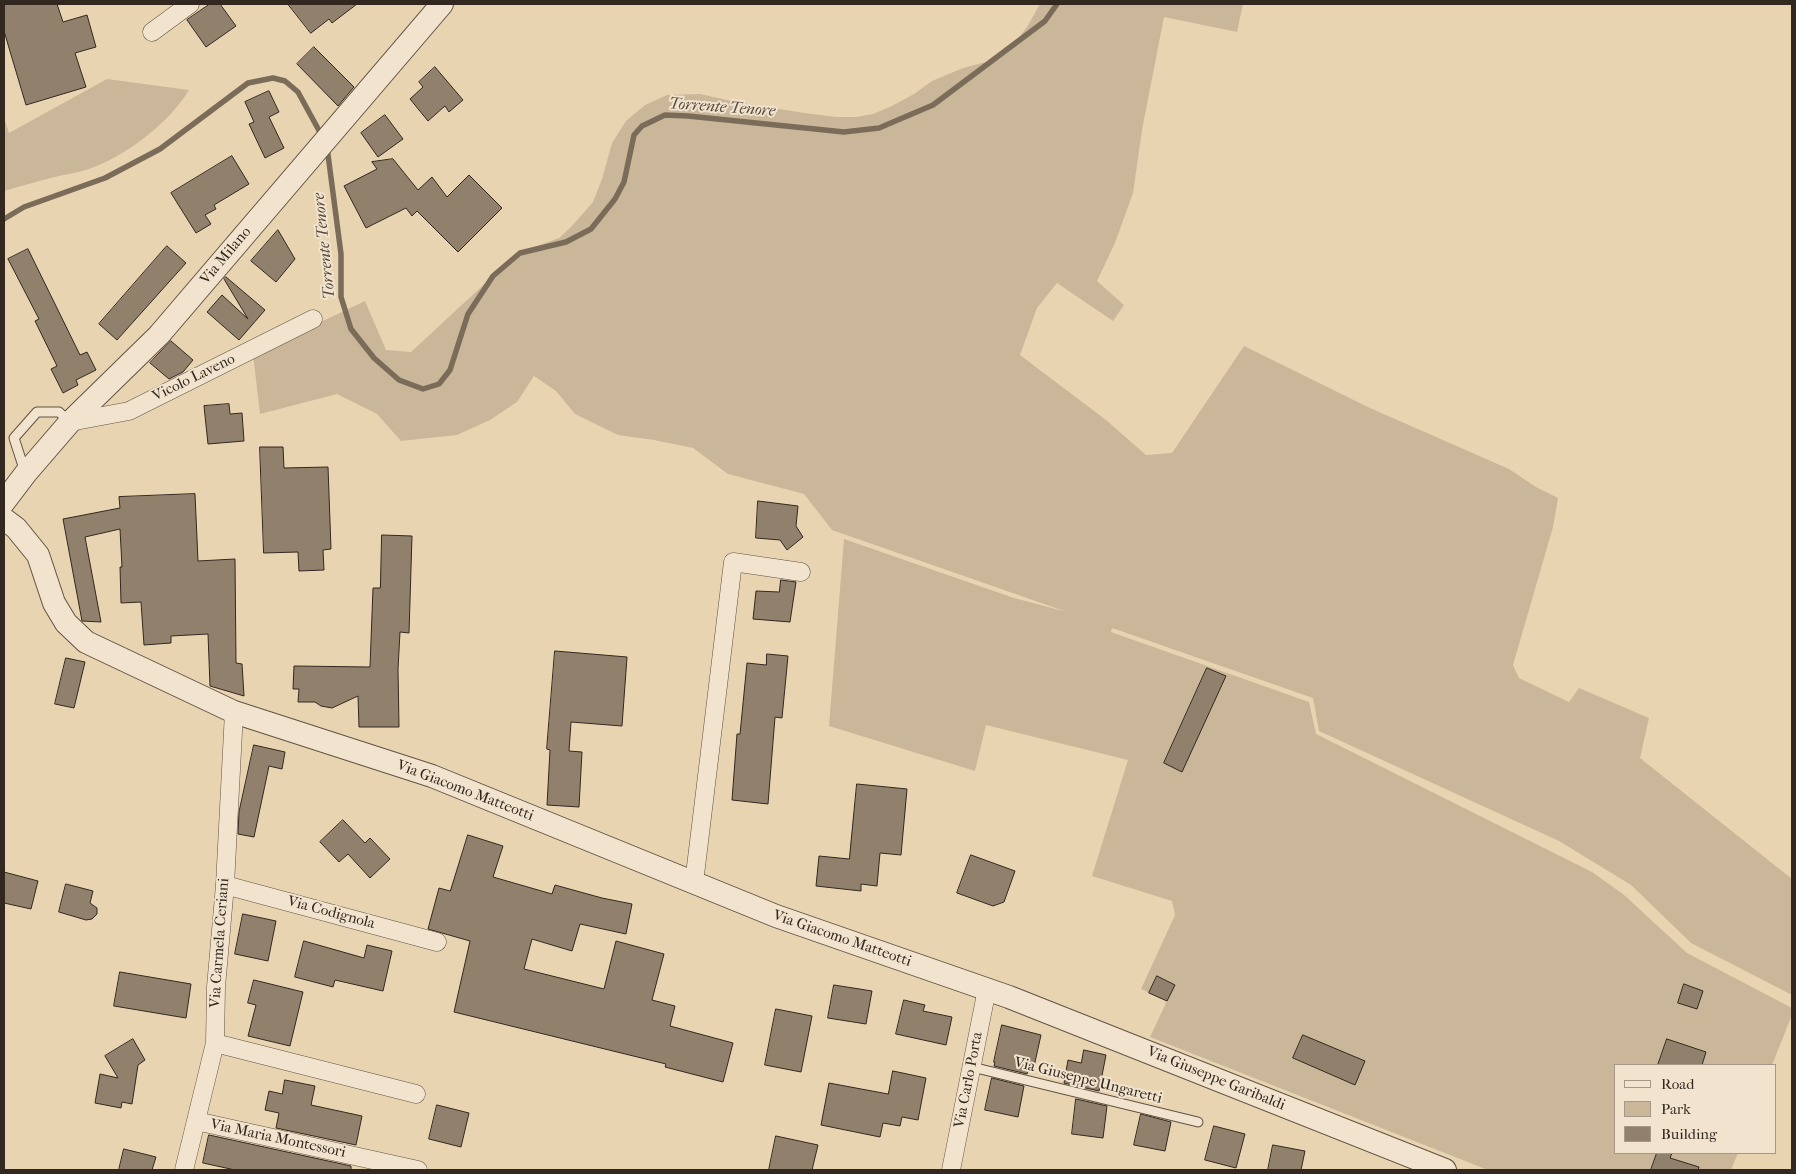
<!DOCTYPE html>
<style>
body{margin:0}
#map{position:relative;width:1796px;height:1174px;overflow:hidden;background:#e9d4b2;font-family:"IM FELL French Canon",serif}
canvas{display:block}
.frame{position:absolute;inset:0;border:5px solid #322820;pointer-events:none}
.legend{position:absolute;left:1614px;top:1064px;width:162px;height:90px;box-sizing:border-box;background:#f1e3cd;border:1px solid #a59888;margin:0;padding:6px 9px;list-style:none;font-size:15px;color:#322820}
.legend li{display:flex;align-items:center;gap:10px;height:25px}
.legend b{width:25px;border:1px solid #a59888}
</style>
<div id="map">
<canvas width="1796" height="1174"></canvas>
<div class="frame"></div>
<ul class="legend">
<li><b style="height:6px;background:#f1e3cd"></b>Road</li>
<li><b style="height:14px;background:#cab799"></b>Park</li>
<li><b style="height:14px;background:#91816c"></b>Building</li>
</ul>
</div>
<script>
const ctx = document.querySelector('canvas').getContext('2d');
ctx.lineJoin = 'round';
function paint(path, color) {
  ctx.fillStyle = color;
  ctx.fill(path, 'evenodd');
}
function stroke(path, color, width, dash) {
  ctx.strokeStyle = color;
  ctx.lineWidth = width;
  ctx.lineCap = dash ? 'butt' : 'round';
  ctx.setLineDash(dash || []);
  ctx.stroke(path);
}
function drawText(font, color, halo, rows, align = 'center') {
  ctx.font = font + ' "IM FELL French Canon",serif';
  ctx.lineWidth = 4;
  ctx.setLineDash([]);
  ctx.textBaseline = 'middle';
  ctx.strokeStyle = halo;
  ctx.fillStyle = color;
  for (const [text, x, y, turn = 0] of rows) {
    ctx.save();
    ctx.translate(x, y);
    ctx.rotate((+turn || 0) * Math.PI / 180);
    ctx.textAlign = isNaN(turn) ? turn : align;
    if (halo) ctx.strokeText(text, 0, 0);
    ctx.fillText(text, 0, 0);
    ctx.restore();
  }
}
paint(new Path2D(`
 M 1040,4 L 1243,4 L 1237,32 L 1164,17 L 1142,130 L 1133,193 L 1115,243 L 1097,281 L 1124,305 L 1113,321 L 1057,283 L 1037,308 L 1020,355 L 1106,420 L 1146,455 L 1172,453 L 1244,346 L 1370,408 L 1509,469 L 1536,487 L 1558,498 L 1553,527 L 1513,665 L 1519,678 L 1569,702 L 1579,688 L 1649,718 L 1640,758 L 1792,879 L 1792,995 L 1691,943 L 1631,885 L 1559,841 L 1319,731 L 1313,698 L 1112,628 L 1111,632 L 1309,702 L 1316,734 L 1592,872 L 1623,894 L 1687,953 L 1792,1008 L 1792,1015 L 1772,1065 L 1615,1065 L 1615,1153 L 1738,1153 L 1731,1170 L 1488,1170 L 1150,1037 L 1167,1001 L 1141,989 L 1175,915 L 1172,901 L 1092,876 L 1128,760 L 986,725 L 975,771 L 829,726 L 844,539 L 1014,598 L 1067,612 L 832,530 L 804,494 L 728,474 L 693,448 L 654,440 L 618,435 L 575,414 L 556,391 L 534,376 L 517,402 L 490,420 L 457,435 L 401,441 L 377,414 L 337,394 L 260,414 L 253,354 L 365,301 L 386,350 L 411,352 L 518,253 L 559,238 L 571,227 L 593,202 L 602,179 L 612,143 L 626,121 L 645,105 L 667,95 L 700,94 L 736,102 L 804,113 L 837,117 L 856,117 L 873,114 L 892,106 L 914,94 L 932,81 L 963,68 L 997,59 L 1011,48 L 1027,27 Z
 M 107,79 L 189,90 C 169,123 126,156 89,169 C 78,173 66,174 55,177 C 38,181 21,186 4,191 L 4,118 L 9,133 Z`), '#cab799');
stroke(new Path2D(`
 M 327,147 L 341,254 L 341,297 L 351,329 L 374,358 L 399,380 L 423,389 L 439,384 L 450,370 L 468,314 L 493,276 L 520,253 L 566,242 L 591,229 L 615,199 L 624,182 L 634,135 L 642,126 L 665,115 L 688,116 L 844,132 L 879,128 L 933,105 L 1045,21 L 1057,4
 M 4,219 L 24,207 L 105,178 L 160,149 L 248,83 L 273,78 L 285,81 L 298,92 L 322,136`), '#7b6c5a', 5.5);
const building = new Path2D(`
 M 4,4 L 57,4 L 63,22 L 87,15 L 96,47 L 75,53 L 86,87 L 26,105 L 4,31 Z
 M 210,4 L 220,4 L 236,26 L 206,47 L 187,20 Z
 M 288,4 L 357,4 L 332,23 L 329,19 L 311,33 Z
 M 314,47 L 354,87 L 338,106 L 297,64 Z
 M 435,67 L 463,100 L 449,112 L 445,106 L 428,121 L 410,99 L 423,87 L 419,82 Z
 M 269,91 L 279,112 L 269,117 L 284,148 L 265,158 L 249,124 L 254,122 L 245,102 Z
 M 385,115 L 403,139 L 378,157 L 361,133 Z
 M 232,156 L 249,184 L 214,205 L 216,209 L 205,215 L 211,224 L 196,233 L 171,193 Z
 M 393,159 L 418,190 L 432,177 L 447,197 L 469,175 L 502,208 L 458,252 L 417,211 L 412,216 L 406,208 L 366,228 L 344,186 L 377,169 L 372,162 Z
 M 278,230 L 295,259 L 276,282 L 251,261 Z
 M 167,246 L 186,263 L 117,340 L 99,324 Z
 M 28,249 L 80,355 L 87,352 L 96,370 L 76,380 L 78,385 L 63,393 L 51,369 L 57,366 L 35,321 L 39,319 L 8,259 Z
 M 226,277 L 265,310 L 239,340 L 207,312 L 222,295 L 248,319 L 224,279 Z
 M 171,341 L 193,360 L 183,372 L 169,379 L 150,363 Z
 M 229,404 L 230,414 L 242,413 L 244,441 L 208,444 L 204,406 Z
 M 260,447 L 283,447 L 284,468 L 328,467 L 331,549 L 323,550 L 324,570 L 299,571 L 298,552 L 264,553 Z
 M 195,494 L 198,561 L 235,559 L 236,663 L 242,664 L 244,696 L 210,686 L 208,634 L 171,636 L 171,643 L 144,645 L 141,602 L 121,603 L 120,567 L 122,567 L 120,529 L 85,537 L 101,622 L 82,621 L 63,519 L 120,508 L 119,497 Z
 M 758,501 L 798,506 L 796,526 L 803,537 L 787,550 L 780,540 L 756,538 Z
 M 382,535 L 412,536 L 409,633 L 400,632 L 398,669 L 399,727 L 359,727 L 358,696 L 332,708 L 321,706 L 315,702 L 298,702 L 299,689 L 293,689 L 294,666 L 370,667 L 373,588 L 380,588 Z
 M 781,580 L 796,582 L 790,622 L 753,619 L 756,591 L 779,592 Z
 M 555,651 L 627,657 L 622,726 L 571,722 L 569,751 L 582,752 L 579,807 L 547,805 L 550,750 L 547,749 Z
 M 767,654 L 788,656 L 782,718 L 775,717 L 768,804 L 732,800 L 737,734 L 740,734 L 747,663 L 766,665 Z
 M 66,658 L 85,662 L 74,708 L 55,704 Z
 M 1207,668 L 1226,676 L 1182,772 L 1164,763 Z
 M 254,745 L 285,752 L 282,769 L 269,766 L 254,837 L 238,834 L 239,812 Z
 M 857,784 L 907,789 L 901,855 L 880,853 L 877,886 L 861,884 L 861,891 L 816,886 L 819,856 L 849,859 Z
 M 343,820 L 365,843 L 370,838 L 390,859 L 370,878 L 348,854 L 339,862 L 320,842 Z
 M 468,835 L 503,846 L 493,877 L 552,894 L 555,885 L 602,898 L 632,904 L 626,934 L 580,924 L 572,951 L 532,939 L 524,969 L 604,989 L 616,941 L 664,954 L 652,1000 L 675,1006 L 670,1026 L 733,1043 L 723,1082 L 665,1067 L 666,1064 L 454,1012 L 470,941 L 428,929 L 439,888 L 450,891 Z
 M 971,855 L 1015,871 L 1004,902 L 993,906 L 957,893 Z
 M 4,872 L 38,881 L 31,909 L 4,903 Z
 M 66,884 L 93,891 L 90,903 L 97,908 L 97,914 L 92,919 L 86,920 L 59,912 Z
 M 243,914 L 276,921 L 268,961 L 235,954 Z
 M 304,941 L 364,958 L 367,945 L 392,951 L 383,991 L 335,980 L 333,987 L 295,977 Z
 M 120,972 L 191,984 L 186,1018 L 114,1006 Z
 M 1157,976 L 1175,985 L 1167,1001 L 1149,993 Z
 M 254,980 L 303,992 L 290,1046 L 248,1036 L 256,1005 L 248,1003 Z
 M 1684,984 L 1703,991 L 1697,1009 L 1678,1003 Z
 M 834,985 L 872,991 L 866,1024 L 828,1018 Z
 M 904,1000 L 925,1005 L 923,1011 L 952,1017 L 946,1045 L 896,1034 Z
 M 776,1009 L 812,1016 L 801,1072 L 765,1065 Z
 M 1002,1025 L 1041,1035 L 1033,1071 L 1028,1070 L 1027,1074 L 994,1066 L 995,1062 L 994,1062 Z
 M 1303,1035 L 1365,1061 L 1355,1085 L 1293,1058 Z
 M 133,1039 L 145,1060 L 138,1065 L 132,1104 L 122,1102 L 121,1108 L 95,1103 L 100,1074 L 118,1078 L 105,1056 Z
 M 1667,1039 L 1706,1052 L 1702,1065 L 1658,1065 Z
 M 1084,1050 L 1106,1055 L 1099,1091 L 1064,1083 L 1068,1060 L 1081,1063 Z
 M 893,1071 L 926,1078 L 918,1120 L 902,1117 L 900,1126 L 883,1123 L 880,1137 L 821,1125 L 829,1083 L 888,1094 Z
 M 992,1078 L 1024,1086 L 1018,1117 L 985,1110 Z
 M 285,1080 L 315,1086 L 311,1105 L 362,1116 L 356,1145 L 276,1128 L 279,1113 L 265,1110 L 269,1091 L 282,1094 Z
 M 1076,1099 L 1107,1106 L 1103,1138 L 1072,1134 Z
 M 437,1105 L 469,1113 L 461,1147 L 429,1139 Z
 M 1141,1114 L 1171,1122 L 1165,1151 L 1134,1145 Z
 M 1214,1126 L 1245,1134 L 1236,1168 L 1205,1160 Z
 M 209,1135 L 351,1166 L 351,1170 L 235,1170 L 203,1163 Z
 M 776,1136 L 818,1145 L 812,1170 L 769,1170 Z
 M 1273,1145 L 1305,1151 L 1301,1170 L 1268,1170 Z
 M 124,1149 L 156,1157 L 152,1170 L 119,1170 Z
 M 1657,1153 L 1672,1153 L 1670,1158 L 1699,1167 L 1698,1170 L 1651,1170 Z`);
paint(building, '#91816c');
stroke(building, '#322820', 1);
const service = new Path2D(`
 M 25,472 L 14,438 L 37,412 L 59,412 L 70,422
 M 972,1067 L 1198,1122`);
const minor = new Path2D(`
 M 152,32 L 190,4
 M 70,422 L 129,411 L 313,319
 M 694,883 L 733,562 L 801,572
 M 225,885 L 437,942
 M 215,1043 L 416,1094
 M 196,1121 L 418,1170
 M 184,1170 L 215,1043 L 216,987 L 225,885 L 234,712
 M 951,1170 L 987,989`);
const tertiary = new Path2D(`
 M 4,502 L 26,473 L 70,422 L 159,335 L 442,4
 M 4,519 L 16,528 L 38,555 L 54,603 L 66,623 L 86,642 L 234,712 L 432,776 L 776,916 L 1009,997 L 1445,1170`);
stroke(service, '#605344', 11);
stroke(minor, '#605344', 19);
stroke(tertiary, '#605344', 24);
stroke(service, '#f1e3cd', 9);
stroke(minor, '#f1e3cd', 18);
stroke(tertiary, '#f1e3cd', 22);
drawText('15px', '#322820', '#f1e3cd', [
 ["Via Milano",226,256,-50],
 ["Vicolo Laveno",194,378,-26],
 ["Via Giacomo Matteotti",465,791,21],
 ["Via Codignola",331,913,15],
 ["Via Giacomo Matteotti",842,939,19],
 ["Via Carmela Ceriani",220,943,-86],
 ["Via Giuseppe Garibaldi",1216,1079,22],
 ["Via Carlo Porta",969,1080,-79],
 ["Via Giuseppe Ungaretti",1088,1081,14],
 ["Via Maria Montessori",278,1139,12]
]);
drawText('italic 16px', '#564a3d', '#f1e3cd', [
 ["Torrente Tenore",722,108,4],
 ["Torrente Tenore",325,246,-96]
]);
</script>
